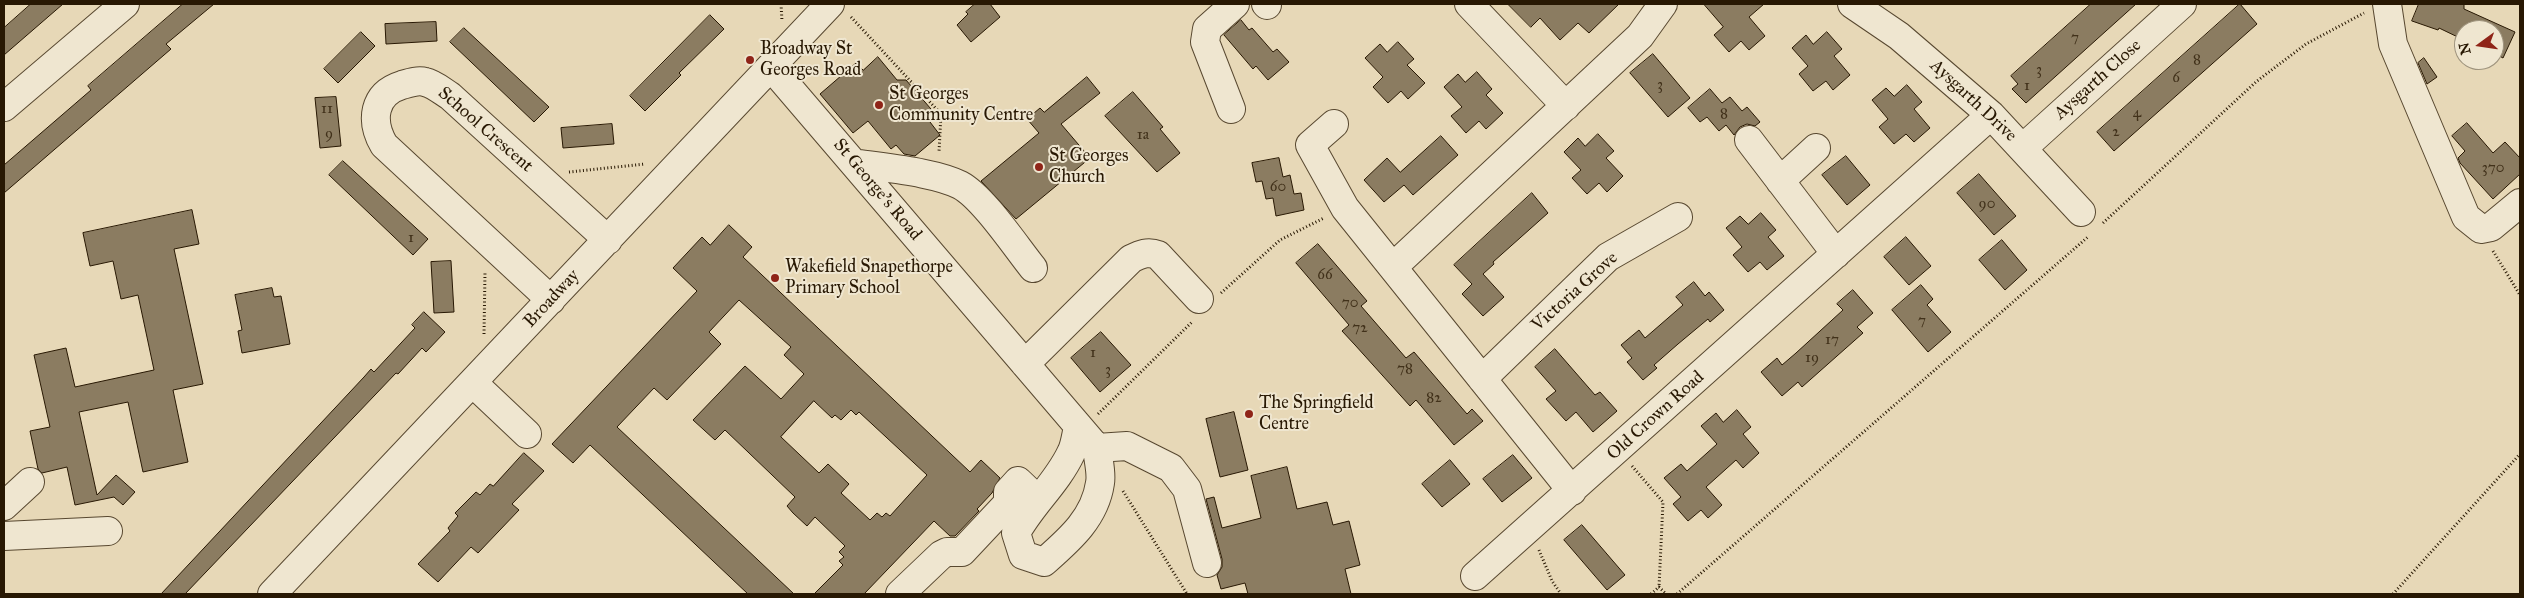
<!DOCTYPE html>
<style>
body{margin:0}
#map{position:relative;width:2524px;height:598px;overflow:hidden;background:#e7d8b7;font-family:"IM FELL Great Primer",serif}
canvas{display:block}
.frame{position:absolute;inset:0;border:5px solid #281803;pointer-events:none}
.north{position:absolute;left:2454px;top:20px;width:50px;height:50px;box-sizing:border-box;background:#efe6d0;border:1px solid #9f947e;border-radius:50%;rotate:256deg;font-size:14px;font-weight:700;line-height:20px;text-align:center;color:#281803}
.north::after{content:'';display:block;margin:auto;width:18px;height:22px;background:#8f2418;clip-path:polygon(50% 0,100% 100%,50% 72%,0 100%)}
</style>
<div id="map">
<canvas width="2524" height="598"></canvas>
<div class="frame"></div>
<div class="north">N</div>
</div>
<script>
const ctx = document.querySelector('canvas').getContext('2d');
ctx.lineJoin = 'round';
function paint(path, color) {
  ctx.fillStyle = color;
  ctx.fill(path, 'evenodd');
}
function stroke(path, color, width, dash) {
  ctx.strokeStyle = color;
  ctx.lineWidth = width;
  ctx.lineCap = dash ? 'butt' : 'round';
  ctx.setLineDash(dash || []);
  ctx.stroke(path);
}
function drawText(font, color, halo, rows, align = 'center') {
  ctx.font = font + ' "IM FELL Great Primer",serif';
  ctx.lineWidth = 4;
  ctx.setLineDash([]);
  ctx.textBaseline = 'middle';
  ctx.strokeStyle = halo;
  ctx.fillStyle = color;
  for (const [text, x, y, turn = 0] of rows) {
    ctx.save();
    ctx.translate(x, y);
    ctx.rotate((+turn || 0) * Math.PI / 180);
    ctx.textAlign = isNaN(turn) ? turn : align;
    if (halo) ctx.strokeText(text, 0, 0);
    ctx.fillText(text, 0, 0);
    ctx.restore();
  }
}
const building = new Path2D(`
 M 31,4 L 63,4 L 4,55 L 4,28 Z
 M 183,4 L 214,4 L 166,44 L 171,49 L 4,193 L 4,165 L 91,90 L 88,86 Z
 M 975,4 L 990,4 L 1000,17 L 971,42 L 957,25 L 968,14 L 966,12 Z
 M 1508,4 L 1619,4 L 1589,33 L 1578,23 L 1560,40 L 1540,18 L 1531,27 Z
 M 1704,4 L 1764,4 L 1749,17 L 1765,36 L 1749,50 L 1741,41 L 1729,52 L 1714,35 L 1723,27 Z
 M 2091,4 L 2136,4 L 2026,103 L 2012,89 L 2018,84 L 2011,76 Z
 M 2240,4 L 2257,24 L 2114,151 L 2097,132 Z
 M 2419,4 L 2464,4 L 2464,9 L 2515,32 L 2503,58 L 2494,53 L 2494,30 L 2464,30 L 2464,40 L 2439,28 L 2438,30 L 2412,21 Z
 M 710,15 L 724,29 L 679,73 L 681,75 L 645,111 L 630,96 Z
 M 1241,20 L 1249,30 L 1252,28 L 1273,52 L 1277,49 L 1289,62 L 1268,80 L 1256,66 L 1253,69 L 1224,35 Z
 M 436,22 L 437,41 L 386,44 L 385,24 Z
 M 464,28 L 549,107 L 534,122 L 450,42 Z
 M 361,32 L 375,46 L 338,83 L 324,69 Z
 M 1827,32 L 1842,49 L 1834,56 L 1850,75 L 1833,90 L 1826,81 L 1813,91 L 1799,74 L 1808,66 L 1792,48 L 1806,35 L 1813,44 Z
 M 1398,42 L 1414,59 L 1407,65 L 1425,83 L 1408,99 L 1401,91 L 1388,103 L 1373,87 L 1383,77 L 1365,58 L 1380,44 L 1387,52 Z
 M 1653,54 L 1690,98 L 1668,117 L 1630,73 Z
 M 878,57 L 897,80 L 906,80 L 937,116 L 930,122 L 940,135 L 915,156 L 904,154 L 896,145 L 891,149 L 868,121 L 853,133 L 820,94 L 856,63 L 863,70 Z
 M 2424,58 L 2437,77 L 2427,84 L 2418,63 Z
 M 1477,72 L 1492,89 L 1486,95 L 1503,113 L 1486,129 L 1479,121 L 1466,133 L 1451,116 L 1462,107 L 1444,87 L 1458,74 L 1465,82 Z
 M 1087,77 L 1100,93 L 1061,124 L 1090,158 L 1016,219 L 981,181 L 1039,133 L 1027,119 L 1040,108 L 1044,112 Z
 M 1907,85 L 1922,102 L 1914,109 L 1930,128 L 1914,142 L 1906,134 L 1894,144 L 1879,127 L 1888,119 L 1872,100 L 1886,88 L 1894,96 Z
 M 1710,89 L 1722,103 L 1730,97 L 1742,111 L 1747,107 L 1760,122 L 1755,126 L 1747,124 L 1740,127 L 1734,135 L 1726,125 L 1719,131 L 1707,117 L 1700,122 L 1688,108 Z
 M 1133,92 L 1163,127 L 1160,129 L 1180,153 L 1157,172 L 1105,116 Z
 M 336,97 L 341,146 L 320,148 L 315,98 Z
 M 2467,123 L 2493,153 L 2505,142 L 2520,158 L 2520,174 L 2493,199 L 2460,163 L 2458,158 L 2465,151 L 2452,136 Z
 M 612,124 L 614,144 L 563,148 L 561,128 Z
 M 1598,134 L 1614,151 L 1606,158 L 1623,176 L 1607,192 L 1599,183 L 1587,194 L 1572,178 L 1581,170 L 1564,152 L 1578,138 L 1585,146 Z
 M 1441,136 L 1458,155 L 1413,195 L 1404,185 L 1384,202 L 1364,180 L 1387,158 L 1400,172 Z
 M 1846,156 L 1870,185 L 1847,205 L 1822,175 Z
 M 1279,158 L 1283,177 L 1290,175 L 1294,194 L 1301,193 L 1304,210 L 1276,216 L 1273,198 L 1266,199 L 1262,181 L 1256,182 L 1252,163 Z
 M 343,161 L 428,239 L 413,255 L 329,175 Z
 M 1979,174 L 2016,216 L 1994,235 L 1957,193 Z
 M 1532,193 L 1548,213 L 1493,262 L 1494,264 L 1483,274 L 1504,297 L 1483,316 L 1462,294 L 1472,284 L 1454,265 Z
 M 192,210 L 199,244 L 174,249 L 203,384 L 173,390 L 188,462 L 143,472 L 128,402 L 79,412 L 97,495 L 116,475 L 135,492 L 123,505 L 114,497 L 75,505 L 67,467 L 42,473 L 38,469 L 30,431 L 50,427 L 34,355 L 66,348 L 75,387 L 154,370 L 138,295 L 121,299 L 113,261 L 90,266 L 83,233 Z
 M 1761,213 L 1776,230 L 1768,237 L 1784,256 L 1767,270 L 1760,262 L 1748,272 L 1733,255 L 1742,247 L 1726,228 L 1740,216 L 1748,224 Z
 M 729,225 L 752,247 L 743,257 L 970,472 L 981,460 L 1000,478 L 992,493 L 977,509 L 979,511 L 955,536 L 950,536 L 934,521 L 864,594 L 814,594 L 843,565 L 839,561 L 844,557 L 839,552 L 845,546 L 815,517 L 807,526 L 793,513 L 787,506 L 795,497 L 725,430 L 715,440 L 693,420 L 745,366 L 781,399 L 804,374 L 784,355 L 791,347 L 739,300 L 709,332 L 721,344 L 667,400 L 654,388 L 617,427 L 794,594 L 748,594 L 590,445 L 573,463 L 552,444 L 697,291 L 673,268 L 702,237 L 710,245 ZM 814,401 L 832,418 L 835,415 L 841,420 L 851,410 L 856,415 L 859,412 L 927,475 L 890,516 L 886,513 L 882,517 L 877,513 L 870,520 L 841,493 L 849,484 L 828,464 L 819,473 L 781,437 Z
 M 1906,237 L 1931,266 L 1909,285 L 1884,257 Z
 M 2002,240 L 2027,270 L 2005,290 L 1979,260 Z
 M 1318,244 L 1367,301 L 1361,306 L 1406,358 L 1414,352 L 1467,414 L 1472,409 L 1483,421 L 1454,445 L 1416,400 L 1410,406 L 1355,345 L 1342,331 L 1349,325 L 1296,263 Z
 M 451,261 L 454,312 L 434,313 L 431,262 Z
 M 1694,282 L 1705,296 L 1709,292 L 1724,310 L 1710,322 L 1708,319 L 1678,344 L 1654,365 L 1657,368 L 1643,380 L 1627,362 L 1632,358 L 1621,345 L 1639,330 L 1645,338 L 1683,305 L 1676,297 Z
 M 1921,285 L 1933,299 L 1927,305 L 1951,332 L 1928,352 L 1892,310 Z
 M 272,288 L 274,297 L 281,296 L 290,344 L 242,353 L 238,331 L 242,330 L 235,295 Z
 M 1853,290 L 1873,313 L 1857,327 L 1863,333 L 1802,387 L 1798,382 L 1782,396 L 1761,372 L 1777,358 L 1782,365 L 1796,353 L 1843,310 L 1837,304 Z
 M 424,312 L 445,332 L 426,352 L 422,348 L 398,374 L 396,373 L 185,594 L 161,594 L 364,377 L 371,369 L 374,372 L 415,328 L 412,325 Z
 M 1101,332 L 1131,365 L 1100,392 L 1071,358 Z
 M 1555,349 L 1595,395 L 1600,392 L 1617,411 L 1593,432 L 1576,412 L 1566,421 L 1546,399 L 1556,391 L 1535,367 Z
 M 1737,410 L 1751,427 L 1743,434 L 1759,453 L 1743,468 L 1736,460 L 1706,487 L 1722,505 L 1708,518 L 1701,510 L 1688,521 L 1673,504 L 1681,497 L 1664,478 L 1681,464 L 1687,471 L 1717,444 L 1701,426 L 1716,413 L 1723,422 Z
 M 1234,412 L 1248,470 L 1220,477 L 1206,419 Z
 M 524,453 L 544,471 L 512,504 L 519,510 L 478,553 L 471,547 L 438,582 L 418,564 L 450,531 L 448,528 L 458,516 L 455,513 L 476,492 L 480,495 L 490,484 L 493,486 Z
 M 1513,455 L 1532,478 L 1502,502 L 1483,479 Z
 M 1450,460 L 1470,484 L 1442,507 L 1422,484 Z
 M 1287,467 L 1297,509 L 1327,502 L 1333,525 L 1349,521 L 1360,565 L 1345,569 L 1351,594 L 1248,594 L 1245,583 L 1221,589 L 1217,575 L 1222,567 L 1222,559 L 1206,499 L 1214,497 L 1222,528 L 1261,518 L 1251,476 Z
 M 1582,525 L 1625,575 L 1607,590 L 1564,540 Z`);
paint(building, '#8b7c61');
stroke(building, '#281803', 1);
const minor = new Path2D(`
 M 1266,4 L 1267,5
 M 1469,4 L 1566,106
 M 1852,4 L 1899,36 L 1991,115 L 2081,212
 M 2387,4 L 2393,44 L 2466,217 L 2481,229 L 2491,227 L 2520,203
 M 772,68 L 1097,448 C 1098,459 1102,473 1100,483 C 1095,518 1069,540 1044,562 L 1023,555 L 1016,533 C 1031,505 1057,483 1071,453 C 1075,446 1076,435 1078,427
 M 4,107 L 125,4
 M 1231,109 L 1205,42 L 1207,29 L 1235,4
 M 1334,124 L 1310,145 L 1345,208 L 1572,491
 M 1749,140 L 1836,254
 M 2023,148 L 2182,4
 M 854,163 C 884,168 934,172 960,185 C 983,197 1016,247 1033,268
 M 1780,181 L 1816,148
 M 1393,267 L 1640,36 L 1663,4
 M 551,300 L 384,145 C 370,121 373,94 402,85 C 409,83 418,80 425,82 C 434,84 442,91 450,96 L 608,240
 M 1025,364 L 1131,259 C 1141,254 1148,251 1158,255 L 1199,299
 M 1482,379 L 1608,257 L 1678,217
 M 473,383 L 527,434
 M 1097,448 L 1127,446 L 1171,468 L 1187,489 L 1207,563
 M 4,506 L 30,482
 M 4,536 L 108,531
 M 1475,576 L 1991,115
 M 272,594 L 830,4
 M 900,594 L 941,555 L 947,552 L 962,552 L 1008,503 L 1008,492 L 1018,481 L 1038,500`);
stroke(minor, '#584830', 30);
stroke(new Path2D(`
 M 781,4 L 782,21
 M 851,17 L 941,114 L 939,152
 M 569,172 L 645,164
 M 2103,223 L 2257,81 L 2306,44 L 2364,13
 M 2493,251 L 2520,295
 M 1221,293 L 1280,240 L 1324,218
 M 484,334 L 485,272
 M 1098,414 L 1192,322
 M 1632,466 L 1663,502 L 1659,587
 M 1123,491 L 1187,594
 M 1539,550 L 1552,581 L 1561,594
 M 1651,594 L 1659,587 L 1666,594
 M 1677,594 L 2089,236
 M 2393,594 L 2520,454`), '#281803', 3, [1, 2.5]);
stroke(minor, '#efe6d0', 28);
for (const [x, y, r, color] of [
 [750,60,5,"#8f2418"],
 [879,105,5,"#8f2418"],
 [1039,167,5,"#8f2418"],
 [775,278,5,"#8f2418"],
 [1249,414,5,"#8f2418"]
]) {
  const dot = new Path2D();
  dot.arc(x, y, r, 0, 2 * Math.PI);
  ctx.fillStyle = color;
  ctx.fill(dot);
  stroke(dot, '#efe6d0', 2);
}
drawText('15px', '#41311a', null, [
 ["7",2075,38],
 ["8",2197,60],
 ["3",2039,70],
 ["6",2176,78],
 ["3",1660,85],
 ["1",2027,86],
 ["11",327,109],
 ["4",2137,113],
 ["8",1724,114],
 ["2",2116,132],
 ["9",329,134],
 ["1a",1143,135],
 ["370",2493,168],
 ["60",1278,187],
 ["90",1987,204],
 ["1",411,238],
 ["66",1325,275],
 ["70",1350,303],
 ["7",1922,321],
 ["72",1360,328],
 ["17",1832,340],
 ["1",1093,353],
 ["19",1812,358],
 ["78",1405,369],
 ["3",1108,370],
 ["82",1434,398]
]);
drawText('18px', '#281803', '#efe6d0', [
 ["Broadway St",760,50],
 ["Georges Road",760,71],
 ["St Georges",889,95],
 ["Community Centre",889,116],
 ["St Georges",1049,157],
 ["Church",1049,178],
 ["Wakefield Snapethorpe",785,268],
 ["Primary School",785,289],
 ["The Springfield",1259,404],
 ["Centre",1259,425]
], 'left');
drawText('18px', '#281803', '#efe6d0', [
 ["Aysgarth Close",2098,80,-42],
 ["Aysgarth Drive",1973,101,43],
 ["School Crescent",485,130,41],
 ["St George's Road",877,190,50],
 ["Victoria Grove",1575,292,-42],
 ["Broadway",552,299,-47],
 ["Old Crown Road",1656,416,-42]
]);
</script>
